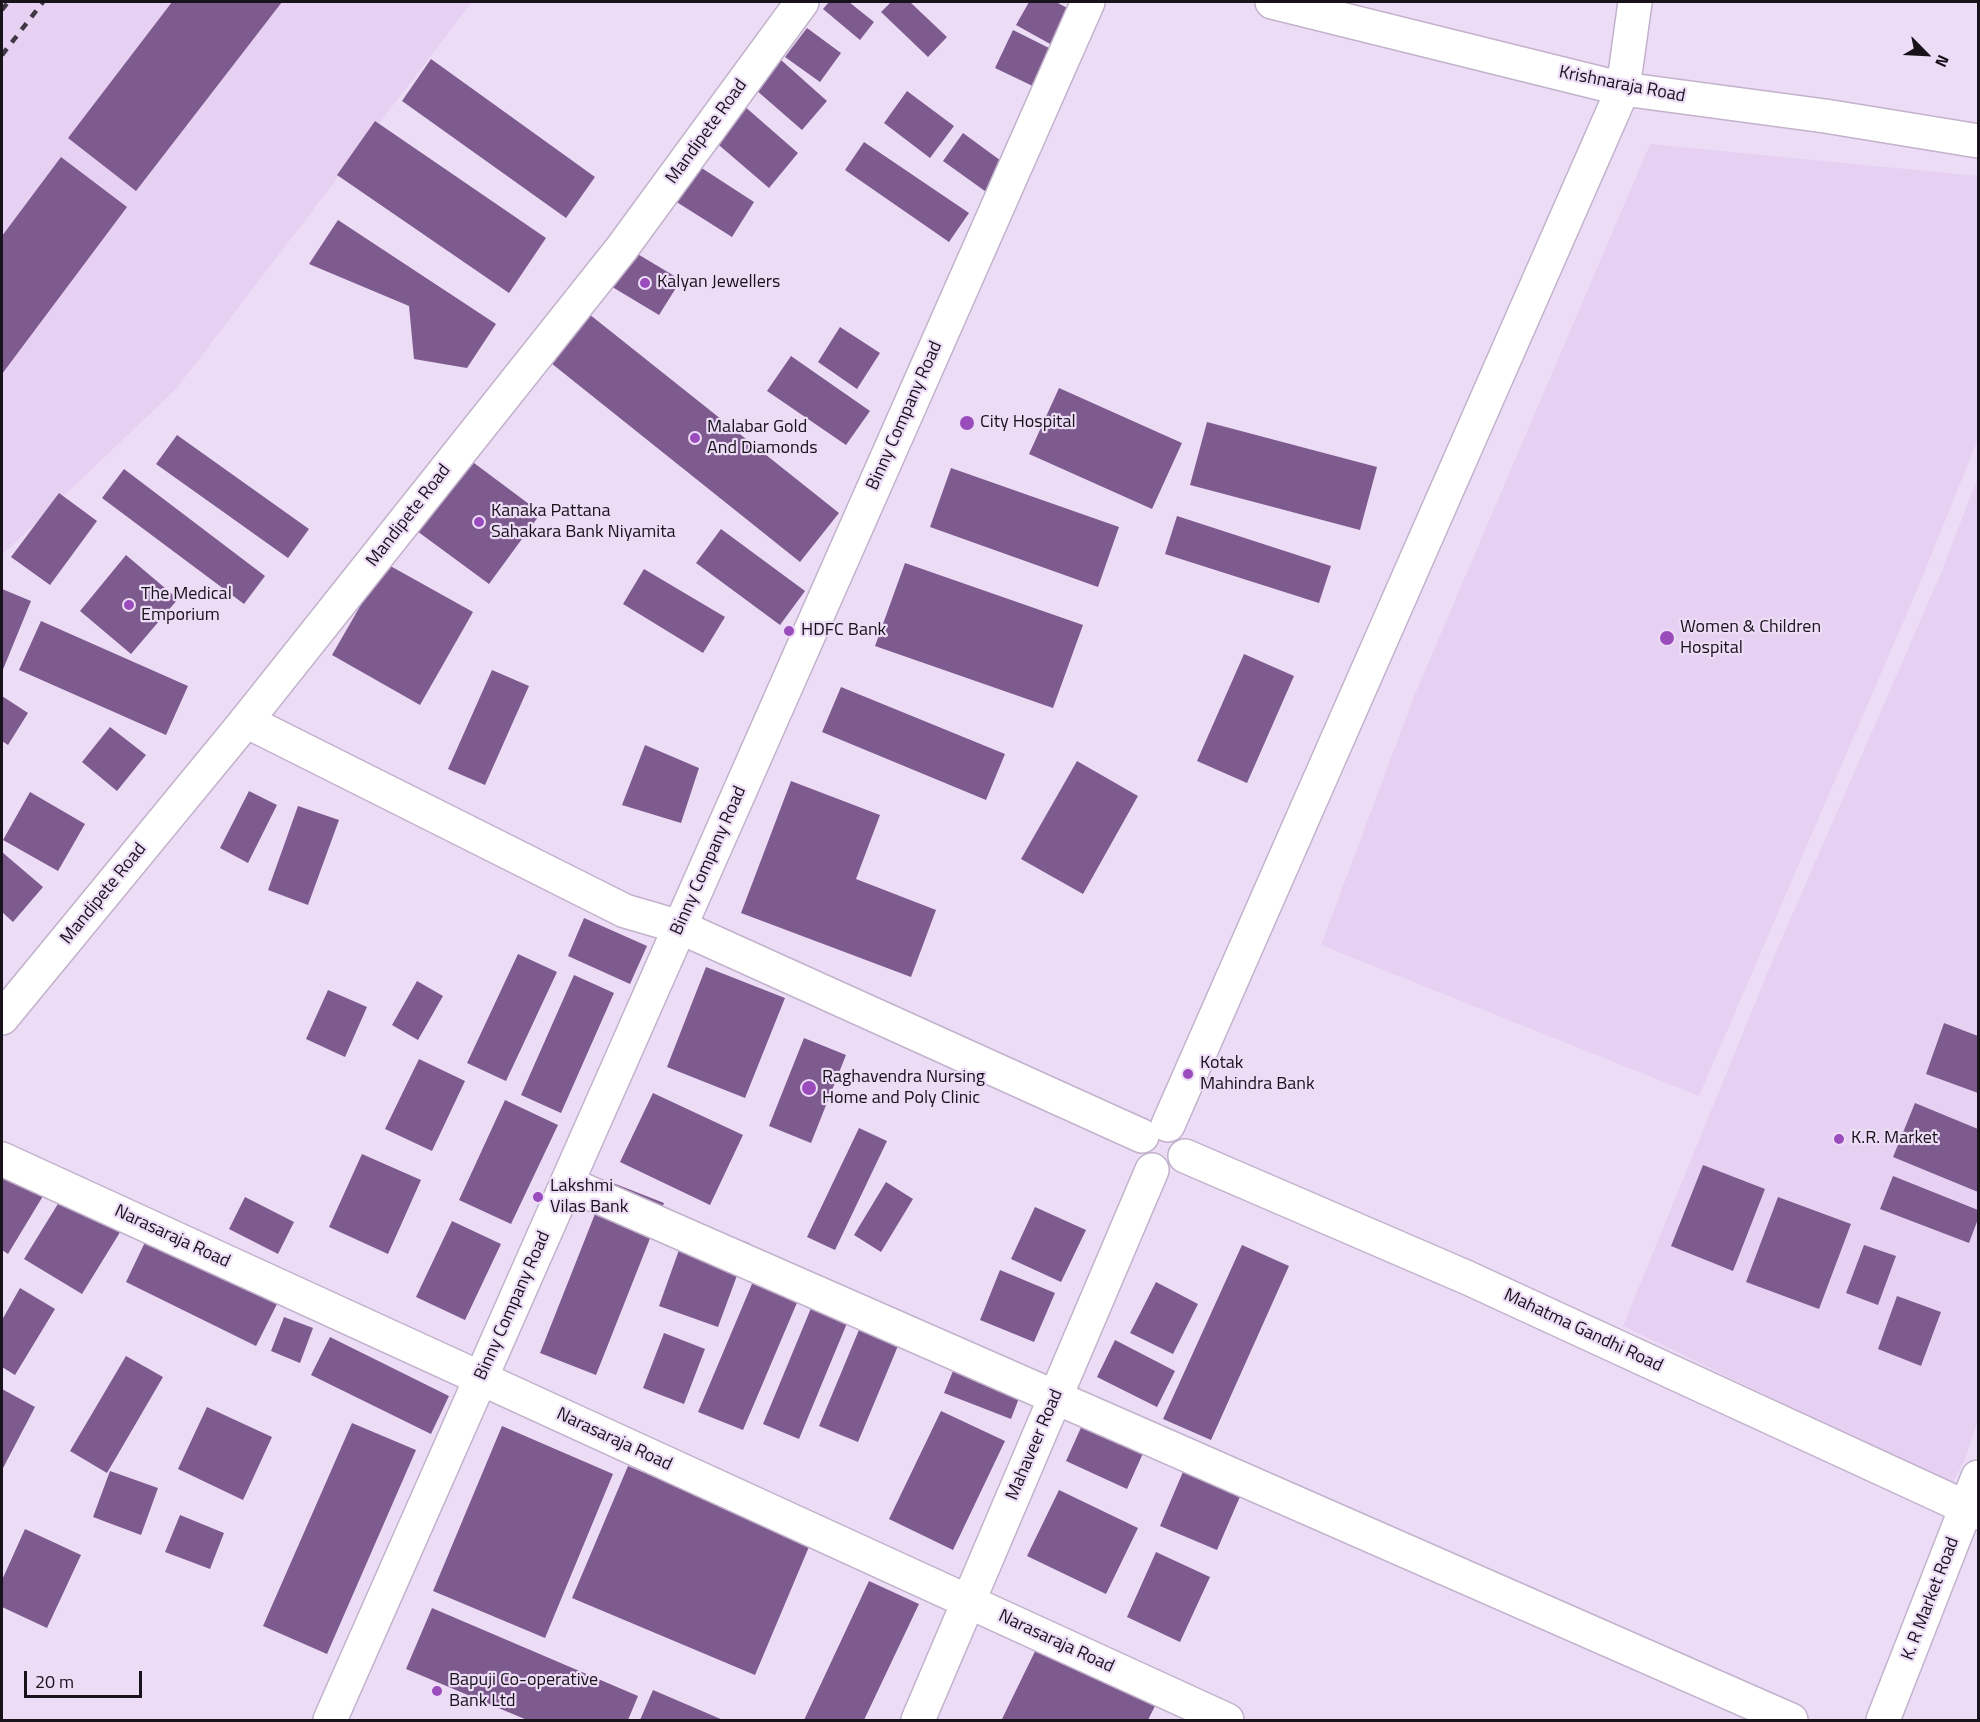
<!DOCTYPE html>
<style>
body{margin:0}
#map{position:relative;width:1980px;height:1722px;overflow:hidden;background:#eddcf6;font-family:"Titillium Web",sans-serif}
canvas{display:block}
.frame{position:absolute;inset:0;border:3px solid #18121b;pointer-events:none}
.north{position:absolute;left:1896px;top:24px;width:60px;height:60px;-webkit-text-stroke:4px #eddcf6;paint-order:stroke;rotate:114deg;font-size:16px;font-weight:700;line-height:24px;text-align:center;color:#18121b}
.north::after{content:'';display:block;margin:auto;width:21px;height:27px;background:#18121b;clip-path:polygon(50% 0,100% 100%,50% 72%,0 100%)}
.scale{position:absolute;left:24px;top:1671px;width:118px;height:27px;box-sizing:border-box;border:3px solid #18121b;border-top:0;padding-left:8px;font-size:18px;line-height:21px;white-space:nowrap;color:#18121b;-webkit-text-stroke:4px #eddcf6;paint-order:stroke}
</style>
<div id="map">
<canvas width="1980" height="1722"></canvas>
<div class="frame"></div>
<div class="north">N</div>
<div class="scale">20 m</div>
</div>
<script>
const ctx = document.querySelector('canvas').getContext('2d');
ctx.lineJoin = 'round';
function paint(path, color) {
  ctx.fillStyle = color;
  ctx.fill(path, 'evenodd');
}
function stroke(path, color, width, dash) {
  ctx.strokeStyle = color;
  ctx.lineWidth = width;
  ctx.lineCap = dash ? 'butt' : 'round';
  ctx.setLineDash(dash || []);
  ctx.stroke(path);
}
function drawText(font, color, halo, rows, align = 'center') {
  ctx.font = font + ' "Titillium Web",sans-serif';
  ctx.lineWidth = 4.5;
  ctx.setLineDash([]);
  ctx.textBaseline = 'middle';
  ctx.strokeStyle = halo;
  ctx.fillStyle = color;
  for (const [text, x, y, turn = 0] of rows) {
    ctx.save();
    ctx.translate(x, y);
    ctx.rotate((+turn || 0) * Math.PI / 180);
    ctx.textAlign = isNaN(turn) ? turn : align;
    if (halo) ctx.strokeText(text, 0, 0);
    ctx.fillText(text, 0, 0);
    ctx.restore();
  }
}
paint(new Path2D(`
 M 2,2 L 472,2 L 176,389 L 2,555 Z
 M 1650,144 L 1978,176 L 1978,439 L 1920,583 L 1699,1096 L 1321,945 L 1415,694 Z
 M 1978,477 L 1978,1419 L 1965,1459 L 1952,1485 L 1623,1326 L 1776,952 L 1941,573 Z`), '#e7d1f2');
paint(new Path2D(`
 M 172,2 L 282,2 L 136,191 L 68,138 Z
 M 829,2 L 849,2 L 874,22 L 860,40 L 823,9 Z
 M 891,2 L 910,2 L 947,37 L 928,57 L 881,12 Z
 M 1029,2 L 1056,2 L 1071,10 L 1052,45 L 1016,25 Z
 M 807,28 L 841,53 L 820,82 L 785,57 Z
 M 1013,30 L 1059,53 L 1041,90 L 995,68 Z
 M 431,59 L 595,177 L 566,218 L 402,101 Z
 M 781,60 L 827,101 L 802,130 L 756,90 Z
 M 907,91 L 954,126 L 930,158 L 884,123 Z
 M 743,105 L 798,153 L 769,188 L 713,140 Z
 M 375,121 L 546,238 L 509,293 L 337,175 Z
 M 963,133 L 1008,166 L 989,194 L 943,161 Z
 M 864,142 L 969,213 L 949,242 L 845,170 Z
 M 61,157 L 127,207 L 2,374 L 2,236 Z
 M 697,165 L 754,202 L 732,237 L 675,201 Z
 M 338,220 L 496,324 L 467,368 L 414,359 L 409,306 L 309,264 Z
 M 631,250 L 681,280 L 659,315 L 609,285 Z
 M 589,314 L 839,513 L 800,562 L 551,363 Z
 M 840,327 L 880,353 L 857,389 L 818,362 Z
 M 791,356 L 870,411 L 846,445 L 767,391 Z
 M 1059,388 L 1182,443 L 1152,509 L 1029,454 Z
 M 1207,422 L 1377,467 L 1360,530 L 1190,485 Z
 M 177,435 L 309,529 L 288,558 L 156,464 Z
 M 470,460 L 541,513 L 489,584 L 417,531 Z
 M 951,468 L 1119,527 L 1098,587 L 930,527 Z
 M 124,469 L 265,576 L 244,604 L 102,498 Z
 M 59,493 L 97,521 L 50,585 L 11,557 Z
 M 1177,516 L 1331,566 L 1319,603 L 1165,554 Z
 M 721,529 L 805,591 L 780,625 L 696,563 Z
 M 126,555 L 178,599 L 131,654 L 80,611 Z
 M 385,563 L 473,612 L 420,705 L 332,655 Z
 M 905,563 L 1083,625 L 1053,708 L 875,646 Z
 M 644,569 L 725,617 L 703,653 L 623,604 Z
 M 2,589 L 31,601 L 2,672 Z
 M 41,621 L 188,686 L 166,735 L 19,670 Z
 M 1244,654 L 1294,676 L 1247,783 L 1197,761 Z
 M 492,670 L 529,686 L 485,785 L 448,769 Z
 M 841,687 L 1005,754 L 986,800 L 822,732 Z
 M 2,696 L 28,713 L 8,745 L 2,741 Z
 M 110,727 L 146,755 L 117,791 L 82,762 Z
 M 645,745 L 699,768 L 681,823 L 622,805 Z
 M 1077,761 L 1138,796 L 1083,894 L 1021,859 Z
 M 791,781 L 880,815 L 856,879 L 936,910 L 911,977 L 741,913 Z
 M 249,791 L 277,805 L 248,863 L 220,848 Z
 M 30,792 L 85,824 L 58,871 L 3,840 Z
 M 298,806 L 339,820 L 308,905 L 268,890 Z
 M 2,852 L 43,887 L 13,922 L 2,912 Z
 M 584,918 L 647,946 L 630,984 L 568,956 Z
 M 518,954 L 557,972 L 506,1081 L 467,1063 Z
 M 706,967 L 785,998 L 745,1098 L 667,1067 Z
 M 574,975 L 614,993 L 561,1113 L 521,1095 Z
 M 417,981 L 443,996 L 418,1040 L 392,1025 Z
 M 328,990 L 367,1007 L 345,1057 L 306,1039 Z
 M 1944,1023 L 1978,1036 L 1978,1093 L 1926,1074 Z
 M 804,1038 L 846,1055 L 811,1143 L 769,1126 Z
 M 419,1059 L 465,1081 L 432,1151 L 385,1129 Z
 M 653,1093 L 743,1135 L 710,1205 L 620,1162 Z
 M 505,1100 L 558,1125 L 511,1224 L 459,1200 Z
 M 1915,1103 L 1978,1129 L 1978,1192 L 1893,1157 Z
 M 859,1128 L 887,1141 L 835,1250 L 807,1237 Z
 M 362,1154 L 421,1180 L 388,1254 L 329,1227 Z
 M 1703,1165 L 1765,1189 L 1733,1271 L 1671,1246 Z
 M 2,1171 L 43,1196 L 8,1254 L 2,1250 Z
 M 1893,1176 L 1978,1210 L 1978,1219 L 1969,1243 L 1880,1209 Z
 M 608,1181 L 664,1203 L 596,1375 L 540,1353 Z
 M 886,1182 L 913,1199 L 881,1252 L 854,1235 Z
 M 64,1194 L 122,1229 L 82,1294 L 24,1259 Z
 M 245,1197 L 294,1222 L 278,1254 L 229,1229 Z
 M 1778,1197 L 1851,1224 L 1819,1309 L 1746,1282 Z
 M 1035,1207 L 1086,1230 L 1061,1282 L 1011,1259 Z
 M 452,1221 L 501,1244 L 465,1320 L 416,1297 Z
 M 689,1222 L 749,1243 L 718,1327 L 659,1306 Z
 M 147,1238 L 278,1302 L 256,1346 L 126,1282 Z
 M 1242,1245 L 1289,1266 L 1211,1440 L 1163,1419 Z
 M 1864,1245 L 1896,1256 L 1878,1305 L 1846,1293 Z
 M 765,1253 L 810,1272 L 743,1430 L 698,1412 Z
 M 1000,1270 L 1055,1293 L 1034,1342 L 980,1320 Z
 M 1156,1282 L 1198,1304 L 1173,1354 L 1130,1333 Z
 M 821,1284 L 857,1299 L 799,1439 L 763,1424 Z
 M 20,1288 L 55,1309 L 15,1375 L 2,1367 L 2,1320 Z
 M 1897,1296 L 1941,1312 L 1921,1366 L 1878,1349 Z
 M 866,1313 L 905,1329 L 858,1442 L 819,1426 Z
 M 284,1317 L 313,1328 L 300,1363 L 271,1351 Z
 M 664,1333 L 705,1349 L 684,1404 L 643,1388 Z
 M 330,1337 L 449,1396 L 431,1434 L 311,1375 Z
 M 1115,1340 L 1175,1371 L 1157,1407 L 1097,1377 Z
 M 960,1354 L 1026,1380 L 1011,1419 L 944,1393 Z
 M 126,1356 L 163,1377 L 107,1473 L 70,1451 Z
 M 2,1389 L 35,1407 L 2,1470 Z
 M 1092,1403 L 1153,1431 L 1127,1489 L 1066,1461 Z
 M 207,1407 L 272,1437 L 243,1500 L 178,1469 Z
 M 941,1411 L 1005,1441 L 953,1550 L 889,1519 Z
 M 352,1423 L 416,1450 L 327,1654 L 263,1626 Z
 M 502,1426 L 613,1474 L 545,1638 L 433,1591 Z
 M 1191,1453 L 1248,1478 L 1217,1550 L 1160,1526 Z
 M 628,1466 L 811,1542 L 755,1675 L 572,1598 Z
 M 110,1471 L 158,1488 L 141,1535 L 93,1517 Z
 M 1059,1490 L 1138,1528 L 1106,1594 L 1027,1556 Z
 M 180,1515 L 224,1533 L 210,1569 L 165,1552 Z
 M 25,1529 L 81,1555 L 47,1628 L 2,1607 L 2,1580 Z
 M 1156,1552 L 1210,1577 L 1180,1642 L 1127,1617 Z
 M 869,1581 L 919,1604 L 864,1720 L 804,1720 Z
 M 432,1608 L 638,1696 L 628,1720 L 527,1720 L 406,1669 Z
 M 1042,1637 L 1161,1694 L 1148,1720 L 1002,1719 Z
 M 653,1690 L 723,1720 L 640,1720 Z`), '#7e5b8f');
const street = new Path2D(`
 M 1272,2 L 1623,89 L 1825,116 L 1978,141
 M 246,721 L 625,911 L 680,927 L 1142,1136
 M 1168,1125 L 1623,89 L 1635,2
 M 1185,1156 L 1468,1278 L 1978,1513
 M 2,1159 L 1227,1720
 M 567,1183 L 1791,1720
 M 918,1720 L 1152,1170
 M 1883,1720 L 1978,1477`);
const secondary = new Path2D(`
 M 2,1018 L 246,721 L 622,248 L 802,2
 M 330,1720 L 1088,2`);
stroke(street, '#c2b2cb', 36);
stroke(secondary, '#c2b2cb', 36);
stroke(street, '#fff', 33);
stroke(secondary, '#fff', 33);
stroke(new Path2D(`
 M 2,10 L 8,2
 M 2,55 L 43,2`), '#3f3744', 4.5, [8, 8]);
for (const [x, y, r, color] of [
 [645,283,6,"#9a4cbd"],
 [967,423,8,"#9a4cbd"],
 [695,438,6,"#9a4cbd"],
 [479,522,6,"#9a4cbd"],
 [129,605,6,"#9a4cbd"],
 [789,631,6,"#9a4cbd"],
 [1667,638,8,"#9a4cbd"],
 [1188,1074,6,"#9a4cbd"],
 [809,1088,8,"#9a4cbd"],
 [1839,1139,6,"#9a4cbd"],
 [538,1197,6,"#9a4cbd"],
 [437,1691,6,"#9a4cbd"]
]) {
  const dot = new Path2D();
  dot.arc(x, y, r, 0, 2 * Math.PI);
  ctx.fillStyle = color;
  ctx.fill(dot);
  stroke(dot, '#eddcf6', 2);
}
drawText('18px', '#18121b', '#eddcf6', [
 ["Krishnaraja Road",1622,85,11],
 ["Mandipete Road",707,132,-54],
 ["Binny Company Road",905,416,-66],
 ["Mandipete Road",409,516,-52],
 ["Binny Company Road",709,861,-66],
 ["Mandipete Road",104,894,-51],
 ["Narasaraja Road",172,1237,25],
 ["Binny Company Road",513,1306,-66],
 ["Mahatma Gandhi Road",1583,1331,25],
 ["Narasaraja Road",614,1440,25],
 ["Mahaveer Road",1035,1445,-67],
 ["K. R Market Road",1931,1599,-69],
 ["Narasaraja Road",1056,1642,25]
]);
drawText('18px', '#18121b', '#eddcf6', [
 ["Kalyan Jewellers",657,283],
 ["City Hospital",980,423],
 ["Malabar Gold",707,428],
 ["And Diamonds",707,449],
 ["Kanaka Pattana",491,512],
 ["Sahakara Bank Niyamita",491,533],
 ["The Medical",141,595],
 ["Emporium",141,616],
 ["Women & Children",1680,628],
 ["Hospital",1680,649],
 ["HDFC Bank",801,631],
 ["Kotak",1200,1064],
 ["Mahindra Bank",1200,1085],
 ["Raghavendra Nursing",822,1078],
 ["Home and Poly Clinic",822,1099],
 ["K.R. Market",1851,1139],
 ["Lakshmi",550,1187],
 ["Vilas Bank",550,1208],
 ["Bapuji Co-operative",449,1681],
 ["Bank Ltd",449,1702]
], 'left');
</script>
